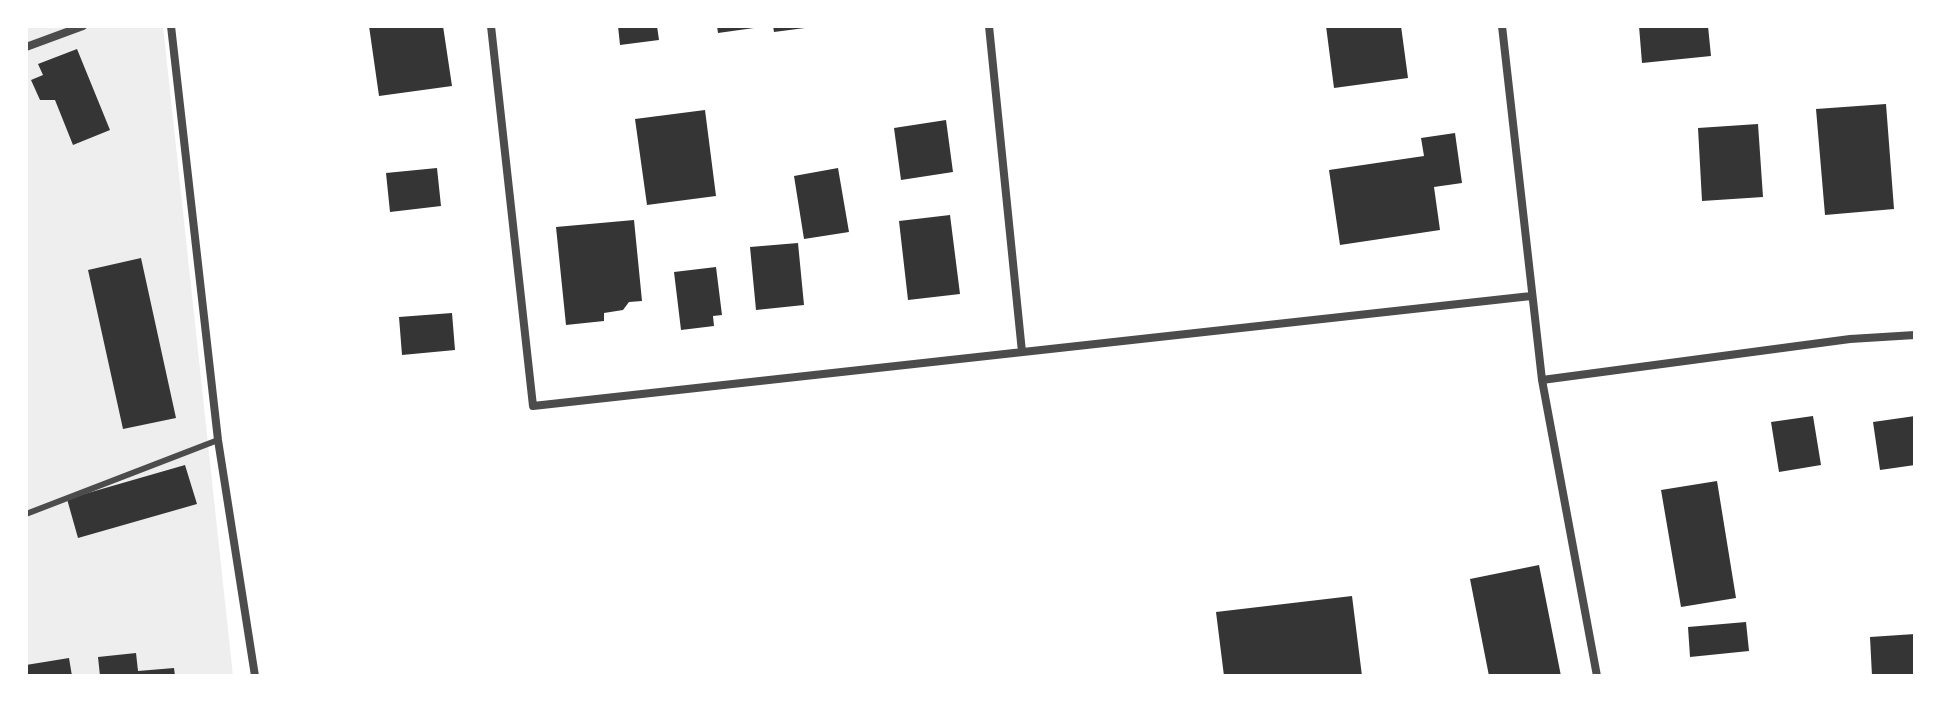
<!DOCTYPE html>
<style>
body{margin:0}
#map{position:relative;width:1941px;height:702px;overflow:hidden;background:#fff;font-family:"Noto Sans",sans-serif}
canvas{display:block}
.frame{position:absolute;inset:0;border:28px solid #fff;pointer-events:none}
</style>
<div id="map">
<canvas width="1941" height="702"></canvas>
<div class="frame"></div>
</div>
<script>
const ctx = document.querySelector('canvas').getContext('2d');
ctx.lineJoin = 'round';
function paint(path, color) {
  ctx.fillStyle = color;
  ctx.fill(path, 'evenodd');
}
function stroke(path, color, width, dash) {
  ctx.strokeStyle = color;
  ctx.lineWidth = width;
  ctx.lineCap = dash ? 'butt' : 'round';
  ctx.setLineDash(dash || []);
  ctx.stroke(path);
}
paint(new Path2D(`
 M 26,26 L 163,26 L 233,676 L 26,676 Z`), '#eee');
paint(new Path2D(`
 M 369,26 L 443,26 L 452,86 L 379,96 Z
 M 618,26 L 657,26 L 659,40 L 620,45 Z
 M 717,26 L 754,26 L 754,28 L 718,33 Z
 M 773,26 L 805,26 L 805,28 L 774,32 Z
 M 1326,26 L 1401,26 L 1408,78 L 1334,88 Z
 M 1639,26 L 1708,26 L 1711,56 L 1642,63 Z
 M 77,49 L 110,130 L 73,145 L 55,100 L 40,100 L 31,80 L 43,75 L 38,64 Z
 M 1886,104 L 1894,209 L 1825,215 L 1816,109 Z
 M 705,110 L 716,196 L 647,205 L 635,119 Z
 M 946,120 L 953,172 L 901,180 L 894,128 Z
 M 1758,124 L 1763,197 L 1702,201 L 1698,128 Z
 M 1455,133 L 1462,183 L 1434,187 L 1440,230 L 1340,245 L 1329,170 L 1424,156 L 1421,138 Z
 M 437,168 L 441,206 L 390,212 L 386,173 Z
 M 838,168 L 849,232 L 804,239 L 794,176 Z
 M 950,215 L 960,294 L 908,300 L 899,221 Z
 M 634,220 L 642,301 L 629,302 L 623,310 L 604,313 L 604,321 L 566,325 L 556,227 Z
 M 798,243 L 804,305 L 756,310 L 750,247 Z
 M 141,258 L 176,418 L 123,429 L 88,270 Z
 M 716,267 L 722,315 L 713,316 L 714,326 L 681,330 L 674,272 Z
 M 452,313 L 455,350 L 402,355 L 399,317 Z
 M 1813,416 L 1821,465 L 1779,472 L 1771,422 Z
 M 1915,416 L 1915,465 L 1880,470 L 1873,422 Z
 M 185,465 L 197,504 L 78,538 L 67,499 Z
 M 1717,481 L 1736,598 L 1681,607 L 1661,490 Z
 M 1539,565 L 1561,676 L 1489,676 L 1470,579 Z
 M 1352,596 L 1362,676 L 1224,676 L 1216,612 Z
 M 1746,622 L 1749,651 L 1690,657 L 1688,627 Z
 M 1915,634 L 1915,676 L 1872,676 L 1870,637 Z
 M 136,653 L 138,671 L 174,668 L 175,676 L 100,676 L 98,657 Z
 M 69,658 L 72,676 L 26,676 L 26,665 Z`), '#353535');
stroke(new Path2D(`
 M 26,514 L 218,440`), '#4c4c4c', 6);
stroke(new Path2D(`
 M 171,26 L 218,440 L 255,676
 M 491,26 L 533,406 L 1531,296
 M 989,26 L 1022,352
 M 1502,26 L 1542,380 L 1597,676
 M 26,47 L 83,26
 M 1542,380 L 1850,339 L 1915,335`), '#4c4c4c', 8);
</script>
